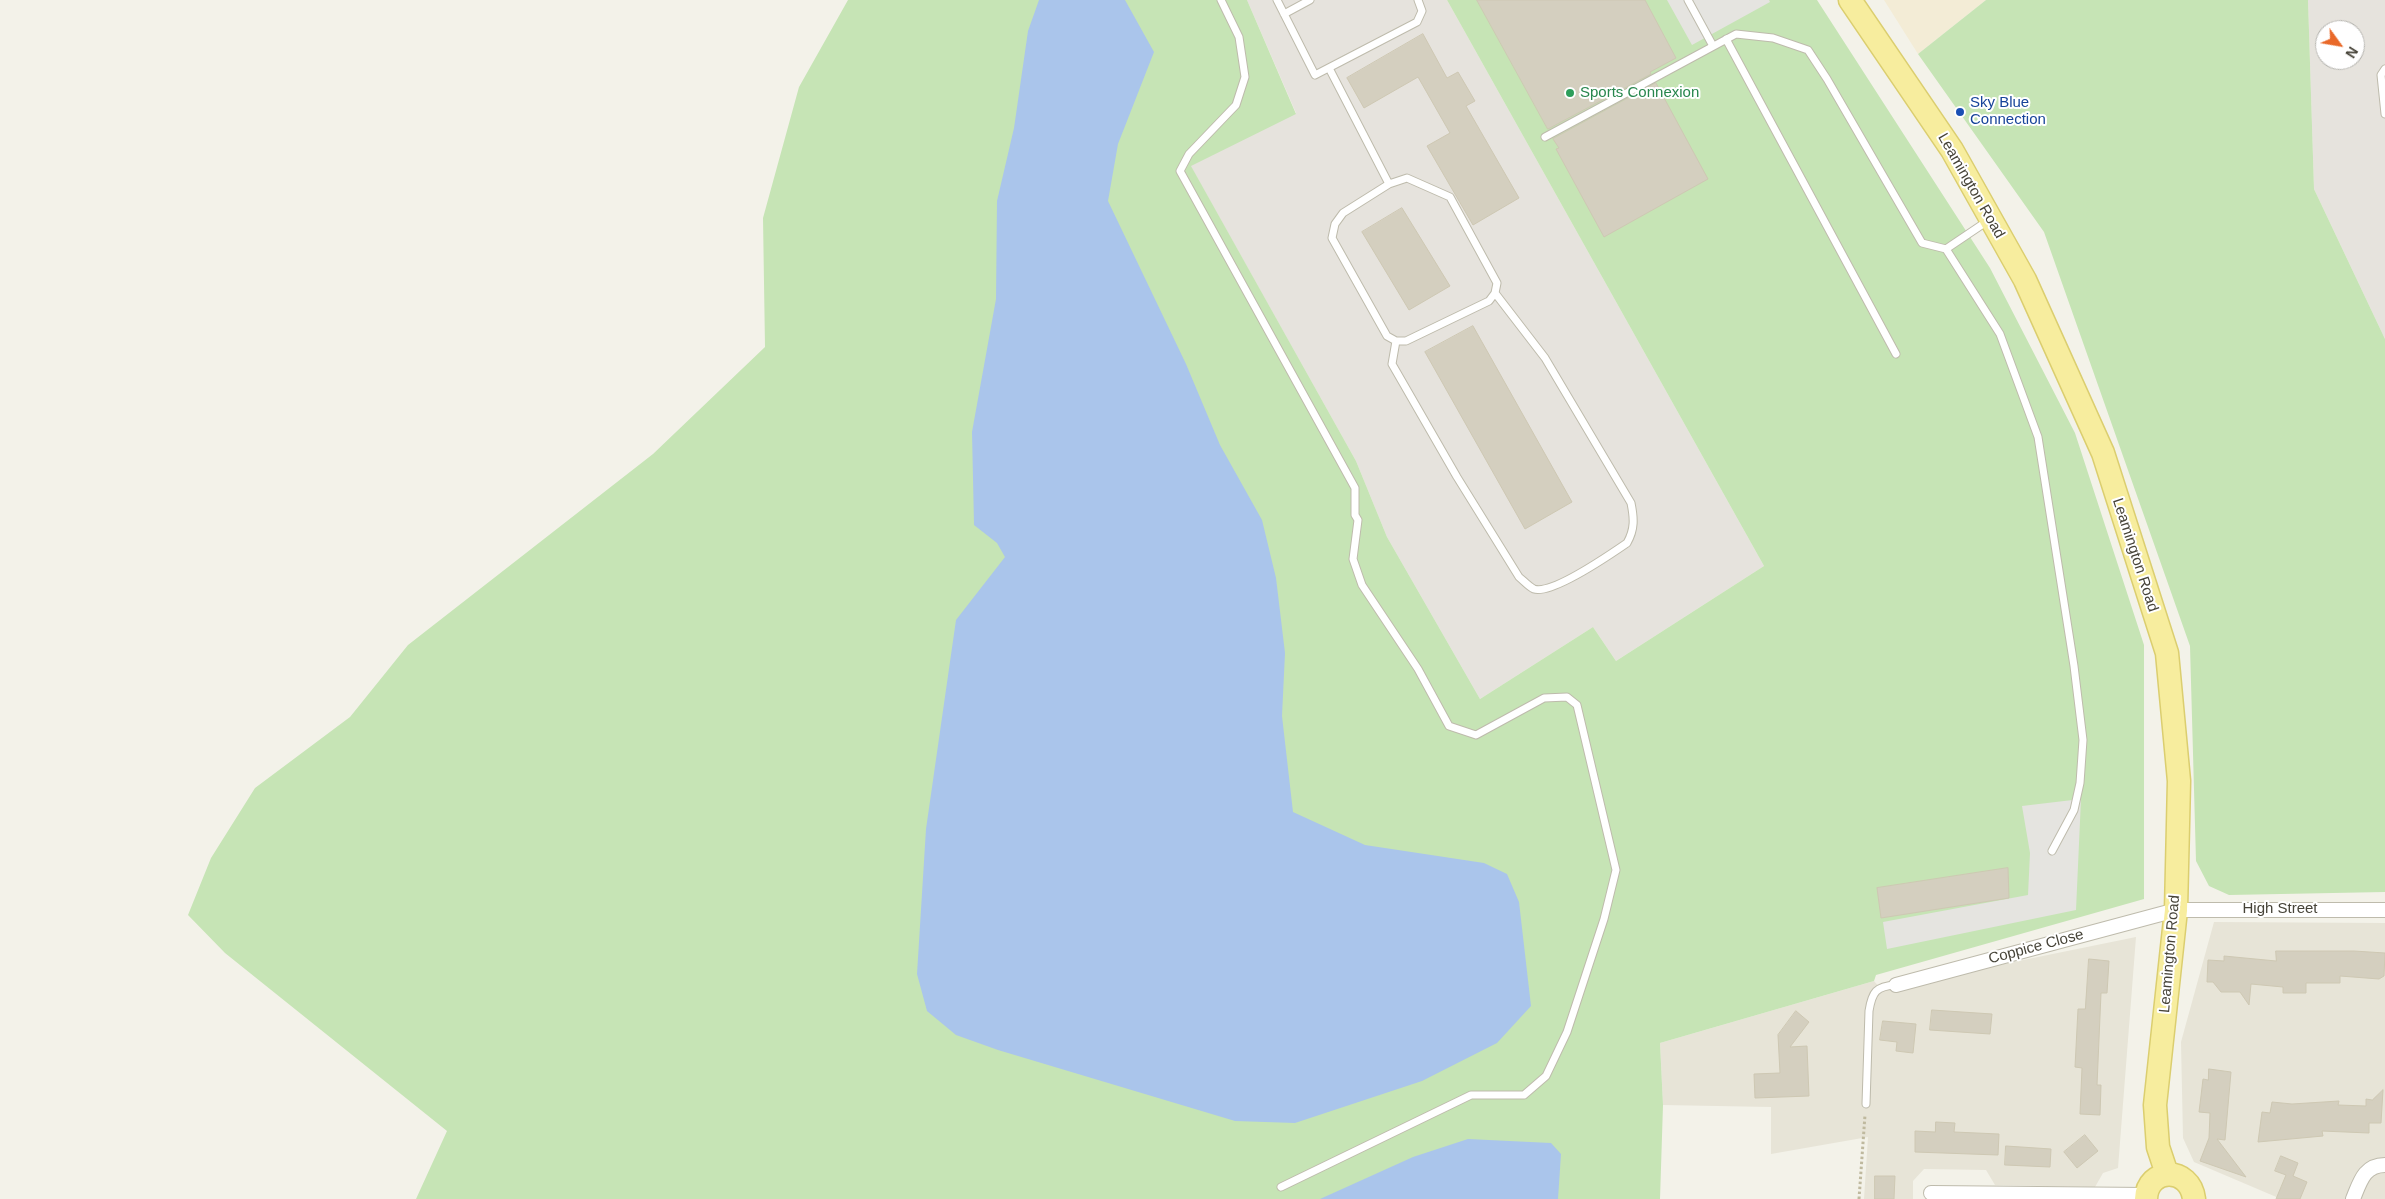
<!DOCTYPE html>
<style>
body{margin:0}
#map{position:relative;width:2385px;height:1199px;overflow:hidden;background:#f3f2e9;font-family:Arial,sans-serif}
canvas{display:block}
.north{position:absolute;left:2315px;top:20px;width:50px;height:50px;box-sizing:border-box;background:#fff;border:1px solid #b5b4af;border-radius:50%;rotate:122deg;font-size:14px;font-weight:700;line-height:20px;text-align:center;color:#464338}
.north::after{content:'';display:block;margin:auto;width:18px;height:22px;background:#e96929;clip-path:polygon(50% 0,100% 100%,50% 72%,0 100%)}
</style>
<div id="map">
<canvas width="2385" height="1199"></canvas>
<div class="north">N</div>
</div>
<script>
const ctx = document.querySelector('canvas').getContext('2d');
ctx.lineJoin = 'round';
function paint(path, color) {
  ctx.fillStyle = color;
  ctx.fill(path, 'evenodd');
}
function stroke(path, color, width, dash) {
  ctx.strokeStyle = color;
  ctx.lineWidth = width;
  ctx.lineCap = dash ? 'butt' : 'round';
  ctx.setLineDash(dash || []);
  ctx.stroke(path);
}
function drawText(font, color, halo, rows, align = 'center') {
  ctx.font = font + ' Arial,sans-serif';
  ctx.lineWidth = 4;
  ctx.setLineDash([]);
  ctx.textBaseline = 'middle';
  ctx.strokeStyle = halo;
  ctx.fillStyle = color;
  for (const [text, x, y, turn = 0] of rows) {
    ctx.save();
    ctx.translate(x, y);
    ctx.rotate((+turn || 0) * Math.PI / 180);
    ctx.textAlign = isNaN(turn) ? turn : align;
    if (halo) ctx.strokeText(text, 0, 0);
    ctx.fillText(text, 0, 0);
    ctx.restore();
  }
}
paint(new Path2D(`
 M 2214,922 L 2385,923 L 2385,1199 L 2281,1199 L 2194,1162 L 2183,1138 L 2181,1042 Z
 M 2136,937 L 2118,1168 L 2103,1173 L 2095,1187 L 1995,1185 L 1986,1170 L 1924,1169 L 1913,1181 L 1913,1199 L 1864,1199 L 1868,1137 L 1771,1154 L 1771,1107 L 1663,1105 L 1660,1043 L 1874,981 L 1881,989 Z`), '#e7e4d7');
paint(new Path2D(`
 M 1884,0 L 1986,0 L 1918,54 Z`), '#f3ecd6');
paint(new Path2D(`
 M 1247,0 L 1447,0 L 1764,566 L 1616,661 L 1593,627 L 1480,699 L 1387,537 L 1356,461 L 1190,165 L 1296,113 Z
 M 2308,0 L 2385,0 L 2385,339 L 2314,189 ZM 2325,30 L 2355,30 L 2355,60 L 2325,60 Z`), '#e6e3dd');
paint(new Path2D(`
 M 848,0 L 1247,0 L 1296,114 L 1191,166 L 1356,461 L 1387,537 L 1480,699 L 1593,627 L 1616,661 L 1764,566 L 1447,0 L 1817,0 L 1990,268 L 2075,433 L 2144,645 L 2144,899 L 1876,975 L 1874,981 L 1660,1043 L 1663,1105 L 1660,1199 L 416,1199 L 447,1131 L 225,953 L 188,915 L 211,858 L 255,788 L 350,717 L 408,645 L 653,454 L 765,347 L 763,218 L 799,87 Z
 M 1986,0 L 2308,0 L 2314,189 L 2385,339 L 2385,892 L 2229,895 L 2209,886 L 2196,861 L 2190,646 L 2044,232 L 1918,54 Z`), '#c6e4b5');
paint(new Path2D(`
 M 1667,0 L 1769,0 L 1770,2 L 1692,45 Z
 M 2081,799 L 2076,910 L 1887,949 L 1883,922 L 2028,895 L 2030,853 L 2022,806 Z`), '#e5e4e0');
paint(new Path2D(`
 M 1039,0 L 1125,0 L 1154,52 L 1118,144 L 1108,201 L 1186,364 L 1220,445 L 1262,520 L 1276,578 L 1285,653 L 1282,716 L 1293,812 L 1365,845 L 1484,863 L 1507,874 L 1519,902 L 1531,1006 L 1497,1043 L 1422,1081 L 1295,1123 L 1235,1121 L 998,1050 L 956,1035 L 927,1011 L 917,974 L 926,829 L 956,620 L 1005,557 L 997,543 L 974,525 L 972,432 L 996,299 L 997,201 L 1014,128 L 1028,31 Z
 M 1468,1139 L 1551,1143 L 1561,1154 L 1558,1199 L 1320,1199 L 1413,1157 Z`), '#aac5eb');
const building = new Path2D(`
 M 1477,0 L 1645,0 L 1676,58 L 1650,72 L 1651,74 L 1548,129 Z
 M 1423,34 L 1447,78 L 1458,72 L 1475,101 L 1466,106 L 1519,198 L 1473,225 L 1427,146 L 1450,133 L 1418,77 L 1364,108 L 1347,78 Z
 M 1656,83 L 1708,179 L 1604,237 L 1556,149 L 1559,148 L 1553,139 Z
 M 1402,208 L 1450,286 L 1409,310 L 1362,232 Z
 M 1473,326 L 1572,502 L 1525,529 L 1425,352 Z
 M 2008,868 L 2009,898 L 1881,918 L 1877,888 Z
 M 2276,951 L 2354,951 L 2385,953 L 2384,976 L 2379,979 L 2340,976 L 2340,983 L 2306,983 L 2306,993 L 2283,993 L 2283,987 L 2251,984 L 2249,1005 L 2240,992 L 2221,992 L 2213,982 L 2207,982 L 2208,960 L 2224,961 L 2224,956 L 2276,961 Z
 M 2089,959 L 2109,961 L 2107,993 L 2101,993 L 2097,1085 L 2101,1085 L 2100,1115 L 2080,1114 L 2082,1068 L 2075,1067 L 2078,1009 L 2085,1009 Z
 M 1932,1010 L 1992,1014 L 1990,1034 L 1930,1030 Z
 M 1796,1011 L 1809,1022 L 1790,1047 L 1807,1046 L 1809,1096 L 1755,1098 L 1754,1074 L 1780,1073 L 1778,1035 Z
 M 1883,1021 L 1916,1024 L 1913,1053 L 1896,1051 L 1897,1042 L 1880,1040 Z
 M 2209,1069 L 2231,1072 L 2225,1140 L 2217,1139 L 2246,1177 L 2200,1161 L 2209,1138 L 2210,1113 L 2199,1112 L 2201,1096 L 2203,1079 L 2208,1080 Z
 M 2383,1090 L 2381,1123 L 2369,1123 L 2369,1133 L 2322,1131 L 2323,1136 L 2258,1142 L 2262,1112 L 2270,1113 L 2272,1102 L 2292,1104 L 2339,1101 L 2338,1105 L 2366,1106 L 2366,1099 L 2372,1100 Z
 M 1936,1122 L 1955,1123 L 1954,1132 L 1999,1134 L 1998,1155 L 1915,1152 L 1915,1131 L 1935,1132 Z
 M 2085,1135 L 2098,1151 L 2077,1168 L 2064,1152 Z
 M 2006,1146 L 2051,1149 L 2050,1167 L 2005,1165 Z
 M 2281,1156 L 2298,1163 L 2293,1176 L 2307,1182 L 2300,1199 L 2276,1199 L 2286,1175 L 2275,1171 Z
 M 1875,1176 L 1895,1176 L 1894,1199 L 1875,1199 Z`);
paint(building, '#d4cfbf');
stroke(building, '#cec8b3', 1);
const service = new Path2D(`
 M 1221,0 L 1239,37 L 1245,77 L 1236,105 L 1189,154 L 1180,171 L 1355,488 L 1355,515 L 1358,520 L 1353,559 L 1362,585 L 1418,669 L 1449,726 L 1476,735 L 1544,698 L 1567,697 L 1577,705 L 1616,870 L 1604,919 L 1567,1032 L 1546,1076 L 1524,1095 L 1471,1095 L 1281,1187
 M 1277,0 L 1315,75 L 1417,22 L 1422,11 L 1418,0
 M 1688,0 L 1713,46
 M 1284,14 L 1310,0
 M 1726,39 L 1896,354
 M 1329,68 L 1389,184 L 1343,213 L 1335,224 L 1332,238 L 1387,336 L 1396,341 L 1406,341 L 1489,301 L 1495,293 L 1497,283 L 1450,197 L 1407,178 L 1389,184
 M 2385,69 L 2381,75 L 2385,114
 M 1545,137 L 1736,34 L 1773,38 L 1808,50 L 1827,79 L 1922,243 L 1946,249 L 1989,220
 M 1946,249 L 2000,334 L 2038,437 L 2074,666 L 2083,740 L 2080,783 L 2074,810 L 2052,851
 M 1396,341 L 1392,364 L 1457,477 L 1519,577 C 1523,580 1529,587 1534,589 C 1552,595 1611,554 1627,543 C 1635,529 1634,518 1631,503 L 1545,358 L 1495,293
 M 1866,1104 L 1869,1011 C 1872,992 1876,986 1896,985`);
const minor = new Path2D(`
 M 1896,985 L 2176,910 L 2385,910
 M 1931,1193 L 2146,1195
 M 2353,1199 C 2360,1182 2364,1165 2385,1165`);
const primary = new Path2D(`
 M 1850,0 L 1952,150 L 2025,280 L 2103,453 L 2167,653 L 2179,781 L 2176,910 L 2155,1105 L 2158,1147 L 2167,1174
 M 2146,1199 C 2147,1167 2190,1166 2194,1199`);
stroke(service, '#bebbac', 9);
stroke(minor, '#bebbac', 16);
stroke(primary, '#dbce6f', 25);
stroke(new Path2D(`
 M 1859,1199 L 1865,1115`), '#bfb99e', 3, [2.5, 2.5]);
stroke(service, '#fff', 7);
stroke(minor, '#fff', 14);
stroke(primary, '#f7ed9e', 22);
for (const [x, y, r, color] of [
 [1570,93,5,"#2e9e5b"],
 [1960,112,5,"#1a4fb4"]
]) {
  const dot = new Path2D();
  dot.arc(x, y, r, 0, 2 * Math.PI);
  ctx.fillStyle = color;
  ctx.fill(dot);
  stroke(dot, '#fff', 2);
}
drawText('15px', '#27864d', '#fff', [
 ["Sports Connexion",1580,93]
], 'left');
drawText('15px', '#164399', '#fff', [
 ["Sky Blue",1970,103],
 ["Connection",1970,120]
], 'left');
drawText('15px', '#464338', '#fff', [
 ["Leamington Road",1971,186,60],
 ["Leamington Road",2135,555,72],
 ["High Street",2280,909],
 ["Coppice Close",2036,947,-15],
 ["Leamington Road",2170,954,-85]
]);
</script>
